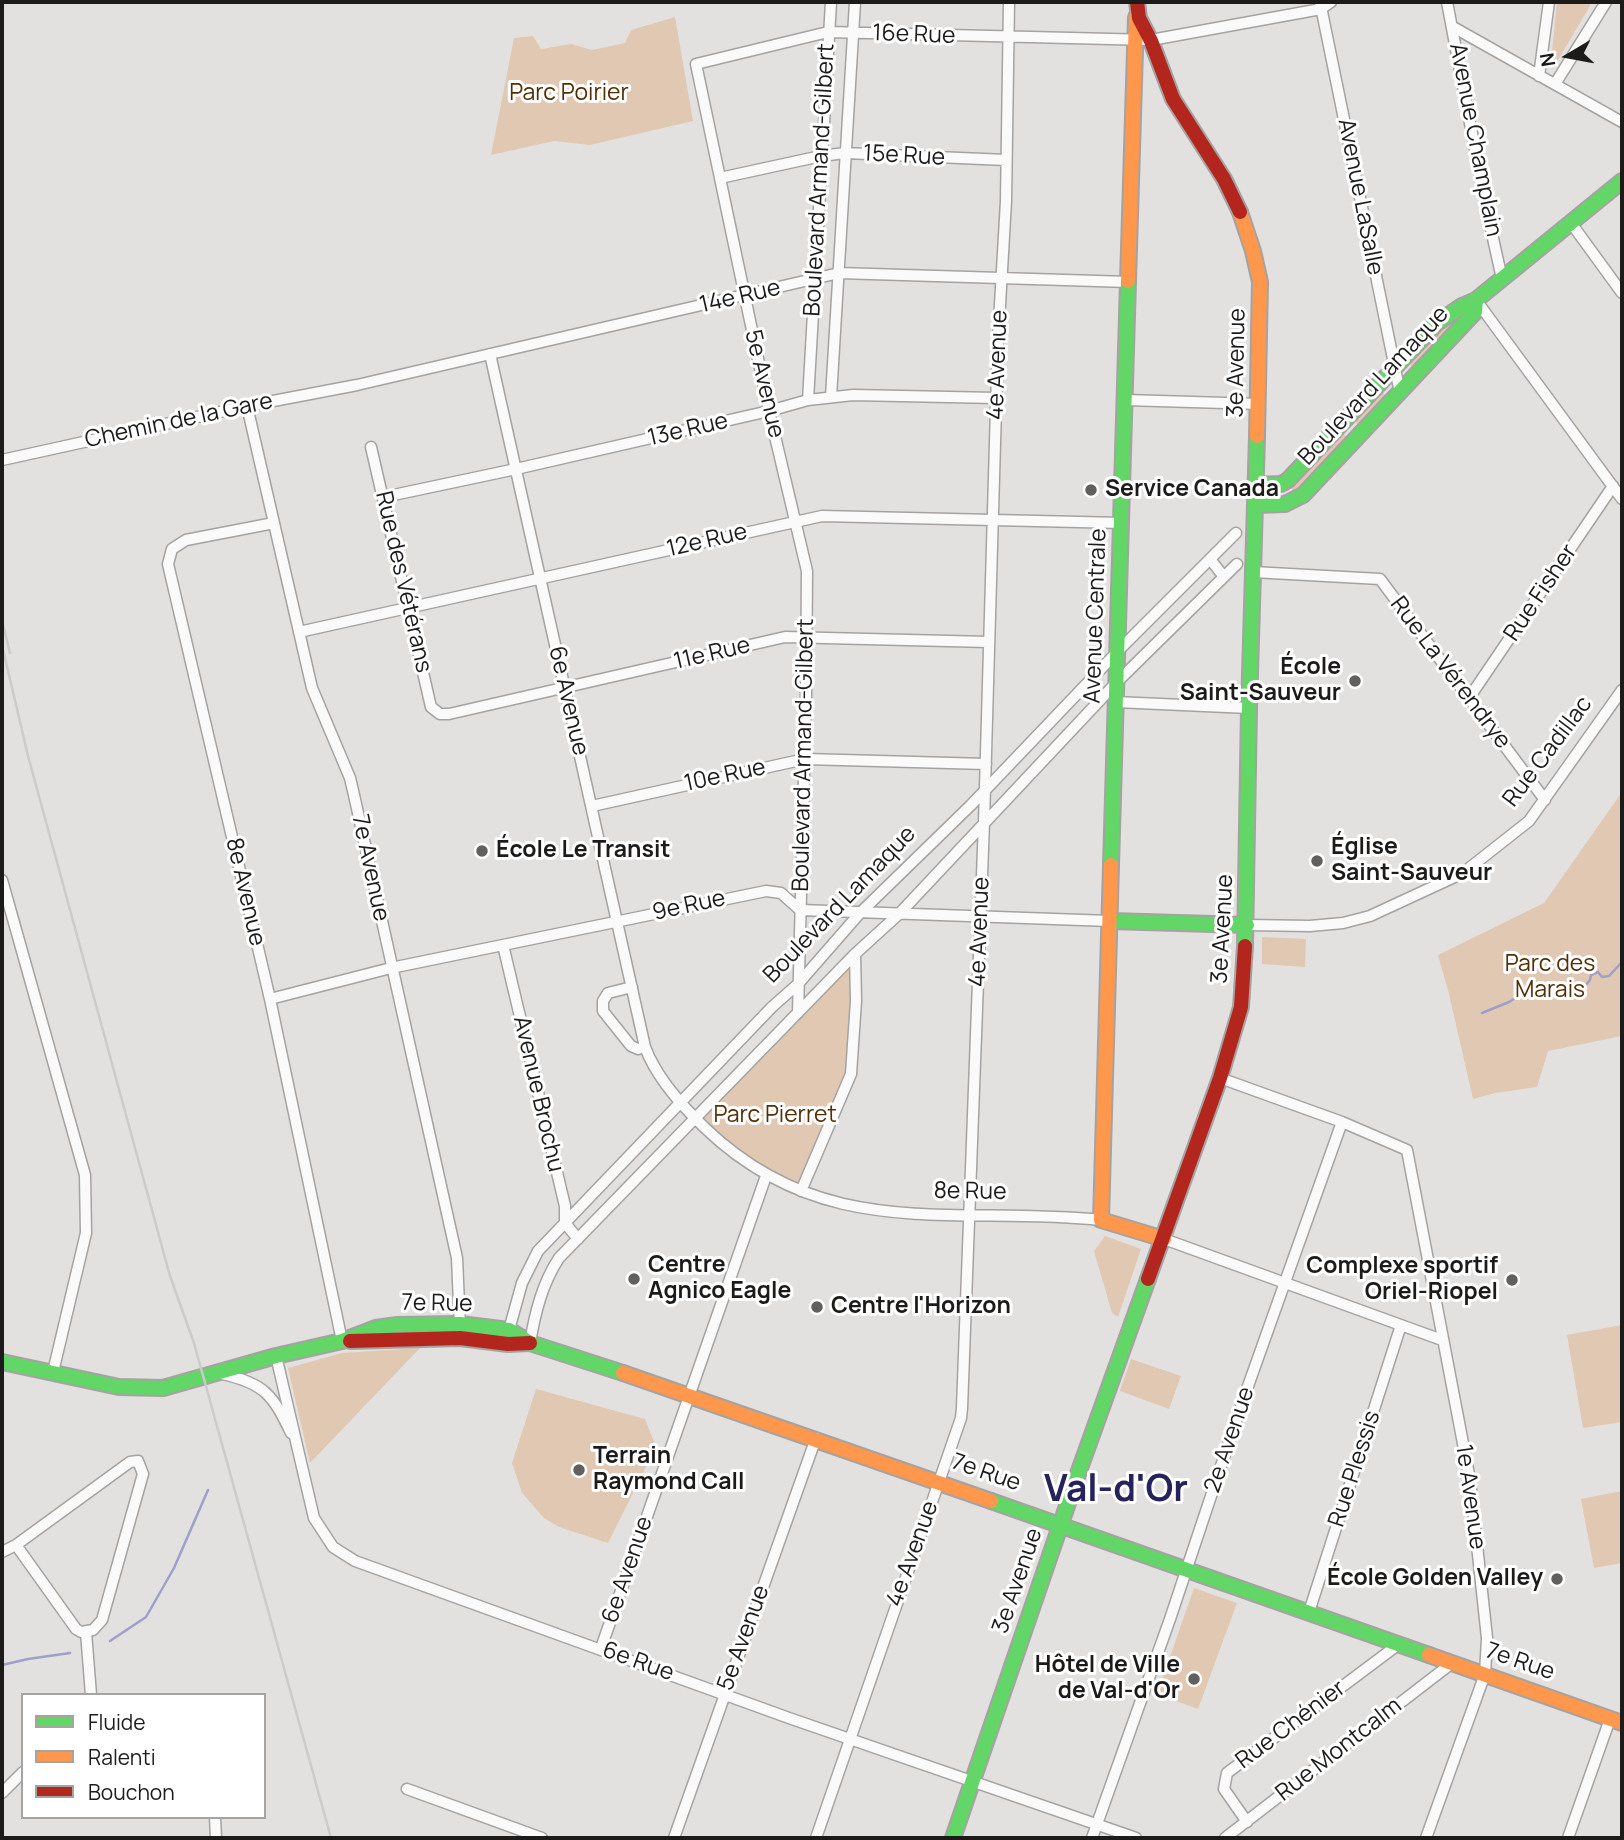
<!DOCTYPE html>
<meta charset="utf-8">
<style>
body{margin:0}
#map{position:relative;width:1624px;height:1840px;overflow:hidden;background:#e3e1df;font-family:Manrope,sans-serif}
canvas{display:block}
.frame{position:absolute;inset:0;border:4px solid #1d1b1a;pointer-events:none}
.legend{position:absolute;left:21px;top:1693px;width:245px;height:126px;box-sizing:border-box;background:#fff;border:2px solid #a5a4a3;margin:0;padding:9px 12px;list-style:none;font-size:21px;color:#1d1b1a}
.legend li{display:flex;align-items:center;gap:14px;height:35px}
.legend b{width:35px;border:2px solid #a5a4a3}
.north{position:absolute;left:1533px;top:21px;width:70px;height:70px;-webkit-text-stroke:5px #fff;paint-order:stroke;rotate:260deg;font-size:19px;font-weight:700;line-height:28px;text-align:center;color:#1d1b1a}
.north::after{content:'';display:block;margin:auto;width:24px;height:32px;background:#1d1b1a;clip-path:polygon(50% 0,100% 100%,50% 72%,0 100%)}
</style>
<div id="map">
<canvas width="1624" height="1840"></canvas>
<div class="frame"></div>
<ul class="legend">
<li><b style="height:9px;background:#63d668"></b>Fluide</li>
<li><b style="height:9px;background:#ff974d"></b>Ralenti</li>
<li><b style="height:9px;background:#b3261e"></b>Bouchon</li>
</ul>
<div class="north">N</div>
</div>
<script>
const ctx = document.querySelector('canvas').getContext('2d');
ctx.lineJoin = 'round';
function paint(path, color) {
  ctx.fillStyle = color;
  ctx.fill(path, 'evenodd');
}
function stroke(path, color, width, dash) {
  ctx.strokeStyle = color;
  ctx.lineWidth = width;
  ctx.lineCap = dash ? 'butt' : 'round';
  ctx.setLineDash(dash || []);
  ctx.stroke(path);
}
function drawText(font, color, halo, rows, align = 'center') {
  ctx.font = font + ' Manrope,sans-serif';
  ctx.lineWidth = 6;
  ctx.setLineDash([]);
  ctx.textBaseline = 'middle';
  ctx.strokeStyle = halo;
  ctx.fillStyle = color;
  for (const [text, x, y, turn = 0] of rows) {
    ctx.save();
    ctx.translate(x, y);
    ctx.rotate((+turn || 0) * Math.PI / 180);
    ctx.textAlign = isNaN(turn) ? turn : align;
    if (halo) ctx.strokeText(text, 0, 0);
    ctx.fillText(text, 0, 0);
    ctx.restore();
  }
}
paint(new Path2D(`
 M 1557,2 L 1590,2 L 1590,6 L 1554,67 L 1551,62 Z
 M 675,17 L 693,121 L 590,145 L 554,141 L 491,155 L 514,38 L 533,36 L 541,49 L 571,44 L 592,50 L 625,43 L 631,30 Z
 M 1460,310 L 1467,312 L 1413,369 L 1410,364 L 1412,359 Z
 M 1383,393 L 1388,397 L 1359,426 L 1355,421 L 1379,394 Z
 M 1341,434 L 1344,434 L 1348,440 L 1296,493 L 1293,492 L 1291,487 L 1292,483 Z
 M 1622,792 L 1622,1036 L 1548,1051 L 1537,1087 L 1495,1093 L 1473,1099 L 1449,994 L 1438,955 L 1544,903 Z
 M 1262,937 L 1306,939 L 1305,967 L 1262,964 Z
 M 855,954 L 851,1074 L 801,1191 L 766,1176 L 696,1120 Z
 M 1105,1236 L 1141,1249 L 1118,1317 L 1112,1313 L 1094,1251 Z
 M 1622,1325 L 1622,1422 L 1583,1428 L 1567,1335 Z
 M 420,1348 L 310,1463 L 288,1368 L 342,1353 Z
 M 1131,1359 L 1181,1376 L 1169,1409 L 1120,1391 Z
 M 536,1389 L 645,1419 L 656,1447 L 608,1543 L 559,1527 L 544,1518 L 522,1493 L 512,1463 Z
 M 1622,1491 L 1622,1563 L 1594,1568 L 1581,1499 Z
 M 1194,1588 L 1237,1603 L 1198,1709 L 1157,1694 Z`), '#e1c8b2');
stroke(new Path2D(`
 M 1482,1013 L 1509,1002 L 1532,988 L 1546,989 L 1550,994 L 1558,996 L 1565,989 L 1585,986 L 1590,980 L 1591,975 L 1598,972 L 1602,977 L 1609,976 L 1622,962
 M 110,1641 L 146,1617 L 174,1568 L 208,1490
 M 2,1665 L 28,1659 L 70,1653`), '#9ea0c9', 2.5);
const street = new Path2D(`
 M 1320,2 L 1400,393
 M 1447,2 L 1485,202 L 1502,279
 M 1453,27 L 1622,122
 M 1539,76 L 1549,2
 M 1555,84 L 1606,2
 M 720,178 L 821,156 L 845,153 L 1006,160
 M 1571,223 L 1622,293
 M 1476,300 L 1622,499
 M 490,354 L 645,1047 C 656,1077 682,1106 705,1128 C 826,1244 953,1205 1101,1220
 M 831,397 L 855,2
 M 808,400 L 831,2
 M 1125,400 L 1259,404
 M 247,406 L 312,688 L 350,778 L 354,795 L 457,1258 L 460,1327
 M 371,447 L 431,707 L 440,714 L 449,714 L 785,637 L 989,642
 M 2,460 L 247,406 L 357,385 L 839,273 L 1129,282
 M 384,497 L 516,469 L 769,411 L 808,400 L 853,395 L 996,398
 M 274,523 L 186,540 L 172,549 L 168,564 L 270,999 L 342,1341
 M 1210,559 L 1224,577
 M 1253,572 L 1380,579 L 1545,800
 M 299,632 L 822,516 L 1122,523
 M 1469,698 L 1613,486
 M 1116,702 L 1249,708
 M 592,806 L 805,759 L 986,764
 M 2,880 L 85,1175 L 86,1233 L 53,1372
 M 1247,925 L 1310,926 L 1343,923 L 1370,916 L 1463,873 L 1529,821 L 1622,690
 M 503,945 L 565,1206 L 565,1223 L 578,1239
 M 632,987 L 608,993 L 603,1001 L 603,1011 L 631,1046 L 638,1049 L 645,1047
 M 270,999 L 391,968 L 766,891 L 781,893 L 800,910 L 1110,921
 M 798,1013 L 806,697 L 807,571 L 769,411 L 696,64 L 828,32 L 1151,40 L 1321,9 L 1331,2
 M 1220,1078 L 1342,1122 L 1407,1150 L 1470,1480 L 1487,1638 L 1485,1674 L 1426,1838
 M 801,1191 L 851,1074 L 856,1001 L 855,954
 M 1164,1239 L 1442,1340
 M 509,1330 L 522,1283 L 538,1251 L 772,1007 L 798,984 L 860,913 L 971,805 L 1118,651 L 1236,533
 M 530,1343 C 535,1313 542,1284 559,1258 L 855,954 L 899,914 L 1117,682 L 1237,564
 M 276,1356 L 314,1518 L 333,1547 L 355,1561 L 789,1718 L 1136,1838
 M 222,1374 C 264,1383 273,1395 291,1433
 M 2,1552 L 16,1545 L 130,1462 L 138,1461 L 143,1474 L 102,1620 L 93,1630 L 81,1632 L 76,1629 L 16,1545
 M 1309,1612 L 1401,1325
 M 86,1632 L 91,1695
 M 601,1648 L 766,1176
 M 407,1789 L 542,1838
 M 2,1793 L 23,1772
 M 215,1817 L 216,1838
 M 1247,1822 L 1224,1789 L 1227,1773 L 1399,1644
 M 674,1838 L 816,1438
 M 816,1838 L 961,1418 L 962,1408 L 984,822 L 998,339 L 1006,201 L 1009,2
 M 1092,1838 L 1170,1619 L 1242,1403 L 1342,1122
 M 1225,1838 L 1452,1663
 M 1568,1838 L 1610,1719`);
const fast = new Path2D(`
 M 1256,485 L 1281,484 L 1288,480 L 1437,323 L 1462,306 L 1476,300 L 1622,181
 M 1255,505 L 1285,504 L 1303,495 L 1475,312 L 1476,300
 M 1111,865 L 1128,281
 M 1110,921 L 1247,925
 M 1245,946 L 1249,708 L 1257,436
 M 2,1362 L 119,1387 L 163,1388 L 276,1356 L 342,1341 L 376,1328 L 397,1325 L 460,1324 L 509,1330 L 530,1343 L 623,1373
 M 991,1501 L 1429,1655
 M 953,1838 L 1079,1471 L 1148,1279`);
const slow = new Path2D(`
 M 1240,212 L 1253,251 L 1260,282 L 1257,436
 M 1128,281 L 1136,17
 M 1111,865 L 1101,1220 L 1164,1239
 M 623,1373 L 991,1501
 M 1429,1655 L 1622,1723`);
const jam = new Path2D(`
 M 1137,2 L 1139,18 L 1151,41 L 1173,99 L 1224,179 L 1240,212
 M 1148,1279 L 1220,1078 L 1241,1007 L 1245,946
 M 350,1341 L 460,1338 L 508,1344 L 530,1343`);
stroke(street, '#a5a3a2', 13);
stroke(fast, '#a5a3a2', 18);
stroke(slow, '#a5a3a2', 18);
stroke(jam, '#a5a3a2', 18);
stroke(street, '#fbfafa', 10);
stroke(fast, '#63d668', 14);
stroke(slow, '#ff974d', 14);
stroke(jam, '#b3261e', 14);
stroke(new Path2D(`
 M 2,620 L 10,653
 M 2,645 L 28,756 L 170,1276 L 194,1343 L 331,1838`), '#cccbcb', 2.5);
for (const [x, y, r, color] of [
 [1091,490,7,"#62605f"],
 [1355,681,7,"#62605f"],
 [482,851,7,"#62605f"],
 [1317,861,7,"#62605f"],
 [634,1279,7,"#62605f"],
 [1512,1280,7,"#62605f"],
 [817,1307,7,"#62605f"],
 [579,1470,7,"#62605f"],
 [1557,1579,7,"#62605f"],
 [1194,1679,7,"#62605f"]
]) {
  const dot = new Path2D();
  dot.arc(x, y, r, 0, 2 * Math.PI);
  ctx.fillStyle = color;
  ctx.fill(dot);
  stroke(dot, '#fff', 2.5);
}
drawText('23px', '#1d1b1a', '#fff', [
 ["16e Rue",914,35,2],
 ["Avenue Champlain",1475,140,79],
 ["15e Rue",904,156,3],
 ["Boulevard Armand-Gilbert",820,180,-87],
 ["Avenue LaSalle",1360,197,79],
 ["14e Rue",740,297,-13],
 ["3e Avenue",1237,363,-89],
 ["4e Avenue",998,365,-88],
 ["5e Avenue",764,384,77],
 ["Boulevard Lamaque",1374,386,-47],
 ["Chemin de la Gare",179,421,-12],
 ["13e Rue",688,430,-13],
 ["12e Rue",707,541,-13],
 ["Rue des Vétérans",403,582,77],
 ["Rue Fisher",1541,593,-56],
 ["Avenue Centrale",1096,616,-88],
 ["11e Rue",712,654,-13],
 ["Rue La Vérendrye",1450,673,53],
 ["6e Avenue",568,701,77],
 ["Rue Cadillac",1548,752,-53],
 ["Boulevard Armand-Gilbert",804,755,-89],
 ["10e Rue",725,776,-12],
 ["7e Avenue",370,868,78],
 ["8e Avenue",245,892,77],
 ["Boulevard Lamaque",840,905,-46],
 ["9e Rue",689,906,-12],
 ["3e Avenue",1223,929,-87],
 ["4e Avenue",980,932,-88],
 ["Avenue Brochu",538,1094,77],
 ["8e Rue",970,1192,1],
 ["7e Rue",437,1304,1],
 ["2e Avenue",1230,1440,-71],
 ["Rue Plessis",1355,1469,-72],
 ["7e Rue",986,1473,19],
 ["1e Avenue",1470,1497,82],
 ["4e Avenue",913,1554,-70],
 ["6e Avenue",628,1570,-71],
 ["3e Avenue",1018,1581,-71],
 ["5e Avenue",744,1638,-70],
 ["6e Rue",638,1662,20],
 ["7e Rue",1520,1662,19],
 ["Rue Chénier",1291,1725,-37],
 ["Rue Montcalm",1339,1750,-38]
]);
drawText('23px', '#522f07', '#fff', [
 ["Parc Poirier",569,94],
 ["Parc des",1550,965],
 ["Marais",1550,991],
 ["Parc Pierret",775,1116]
]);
drawText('bold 23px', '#1d1b1a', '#fff', [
 ["Service Canada",1105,490],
 ["École",1341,668,"right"],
 ["Saint-Sauveur",1341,694,"right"],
 ["Église",1331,848],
 ["Saint-Sauveur",1331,874],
 ["École Le Transit",496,851],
 ["Centre",648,1266],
 ["Agnico Eagle",648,1292],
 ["Complexe sportif",1498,1267,"right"],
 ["Oriel-Riopel",1498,1293,"right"],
 ["Centre l'Horizon",831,1307],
 ["Terrain",593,1457],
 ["Raymond Call",593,1483],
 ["École Golden Valley",1543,1579,"right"],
 ["Hôtel de Ville",1180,1666,"right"],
 ["de Val-d'Or",1180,1692,"right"]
], 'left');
drawText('bold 37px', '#26225b', '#fff', [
 ["Val-d'Or",1116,1491]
]);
</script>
